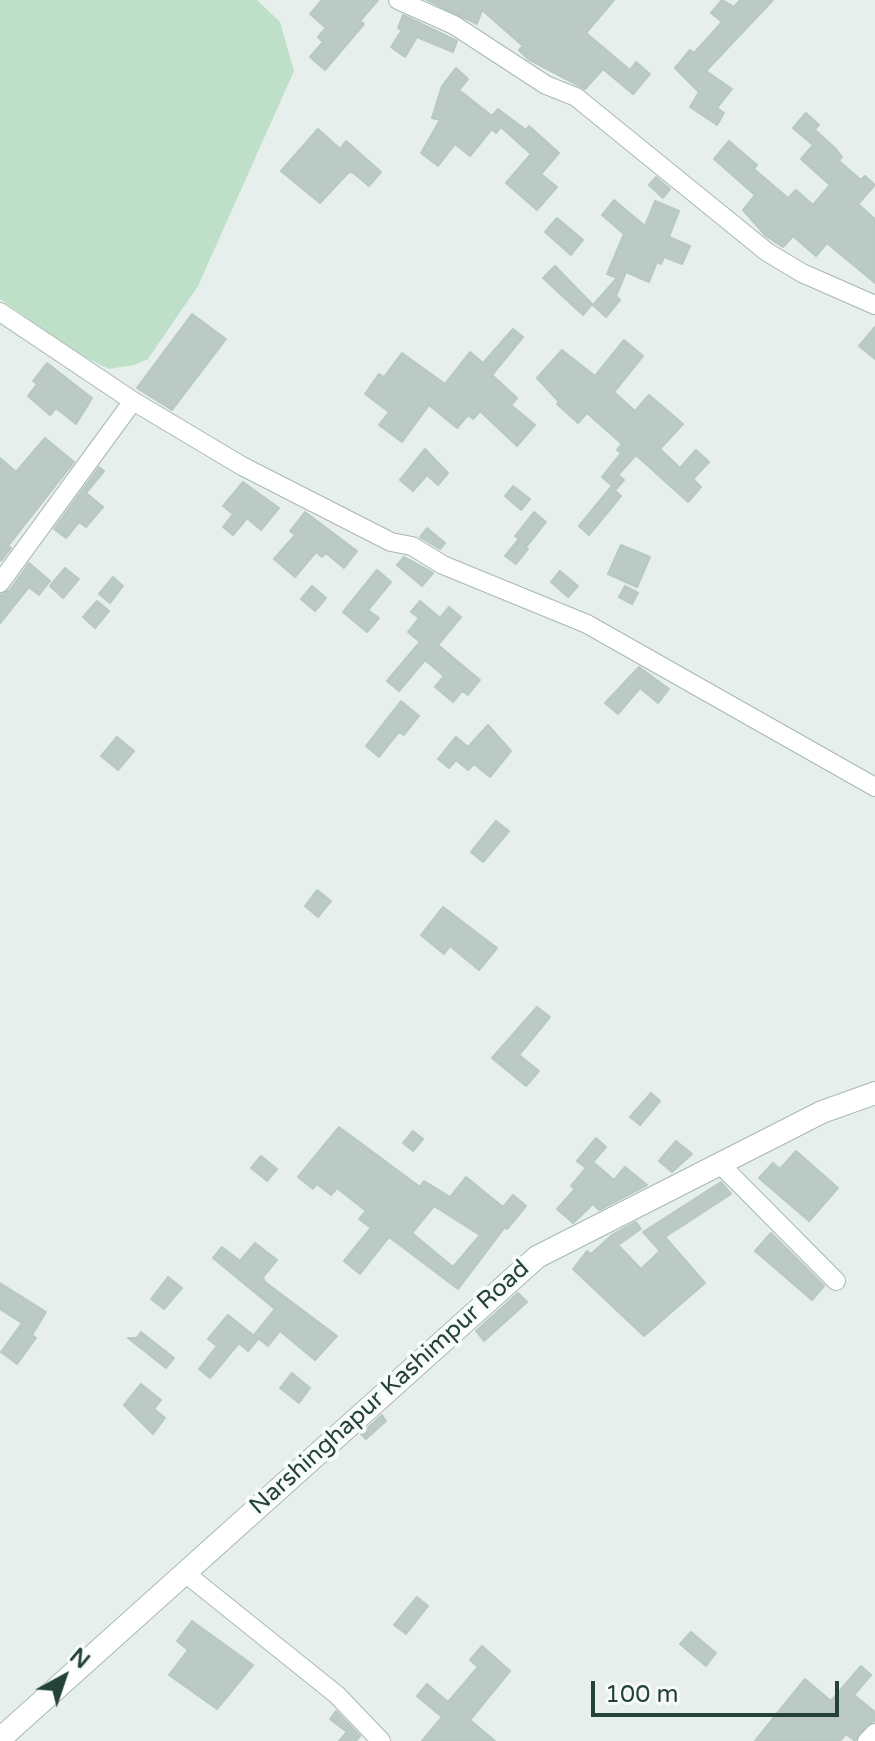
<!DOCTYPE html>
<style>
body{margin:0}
#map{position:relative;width:875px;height:1741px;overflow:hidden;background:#e6efeb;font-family:"Varela Round",sans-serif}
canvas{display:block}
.north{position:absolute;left:24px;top:1637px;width:80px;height:80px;-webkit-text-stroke:6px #f7fbf9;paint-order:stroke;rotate:40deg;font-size:22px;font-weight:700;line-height:32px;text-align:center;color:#24423a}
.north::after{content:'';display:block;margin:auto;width:28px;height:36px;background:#24423a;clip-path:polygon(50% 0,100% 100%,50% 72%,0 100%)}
.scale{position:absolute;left:591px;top:1681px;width:248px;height:36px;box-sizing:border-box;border:4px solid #24423a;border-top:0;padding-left:10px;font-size:24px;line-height:28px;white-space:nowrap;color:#24423a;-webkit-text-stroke:6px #f7fbf9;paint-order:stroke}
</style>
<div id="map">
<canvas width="875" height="1741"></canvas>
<div class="north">N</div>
<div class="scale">100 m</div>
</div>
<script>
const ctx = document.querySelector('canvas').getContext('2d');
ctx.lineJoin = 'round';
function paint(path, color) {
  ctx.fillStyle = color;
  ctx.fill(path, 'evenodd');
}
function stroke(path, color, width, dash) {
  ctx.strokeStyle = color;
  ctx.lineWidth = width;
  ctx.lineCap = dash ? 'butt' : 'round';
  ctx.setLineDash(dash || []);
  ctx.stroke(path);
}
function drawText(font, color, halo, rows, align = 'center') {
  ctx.font = font + ' "Varela Round",sans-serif';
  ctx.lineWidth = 8;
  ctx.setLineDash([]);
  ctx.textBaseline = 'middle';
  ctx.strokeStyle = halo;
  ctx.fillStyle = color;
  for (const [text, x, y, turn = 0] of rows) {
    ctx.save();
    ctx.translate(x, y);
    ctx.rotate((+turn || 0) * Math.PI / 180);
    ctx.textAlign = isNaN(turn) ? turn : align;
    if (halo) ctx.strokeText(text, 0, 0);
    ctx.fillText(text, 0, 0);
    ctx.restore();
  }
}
paint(new Path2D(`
 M 0,0 L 257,0 L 280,22 L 294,71 L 198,286 L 148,359 L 134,365 L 109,369 L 77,353 L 0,299 Z`), '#bfe0c8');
const building = new Path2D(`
 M 322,0 L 378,0 L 360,21 L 364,24 L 325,70 L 310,57 L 323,42 L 318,37 L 326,28 L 310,14 Z
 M 427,0 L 614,0 L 586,33 L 630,70 L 636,62 L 650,74 L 633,94 L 603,69 L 585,89 L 528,59 L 519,50 L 523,46 L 482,10 L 477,24 Z
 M 722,0 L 734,7 L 740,0 L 773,0 L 706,71 L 732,89 L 717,108 L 724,113 L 717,125 L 690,107 L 699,92 L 675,68 L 690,50 L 694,53 L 722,22 L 711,13 Z
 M 403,15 L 457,41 L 453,52 L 417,37 L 405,57 L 391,47 L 402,30 L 398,28 Z
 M 456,68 L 468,79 L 459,90 L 492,116 L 498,109 L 526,130 L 529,126 L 559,153 L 541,174 L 557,187 L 537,210 L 506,183 L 531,154 L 501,127 L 496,133 L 492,129 L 470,156 L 455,144 L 438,166 L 421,153 L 440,120 L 432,118 L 442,86 Z
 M 806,113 L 819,125 L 815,130 L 836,149 L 842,157 L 839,161 L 861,180 L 865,176 L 875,185 L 858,204 L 875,219 L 875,283 L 827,243 L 816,256 L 793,236 L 783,247 L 766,236 L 743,210 L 755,195 L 714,159 L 729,141 L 757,165 L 754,169 L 788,198 L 796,190 L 813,205 L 830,185 L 801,159 L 813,145 L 793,128 Z
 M 318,129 L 340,149 L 346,141 L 381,172 L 369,186 L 352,172 L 348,173 L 320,203 L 281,171 Z
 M 656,177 L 670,189 L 663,198 L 649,185 Z
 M 614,200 L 645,226 L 655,201 L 679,211 L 669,237 L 690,246 L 682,264 L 664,257 L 661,264 L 657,262 L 649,282 L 626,272 L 616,296 L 620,300 L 606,317 L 593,305 L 617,278 L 607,274 L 624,234 L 602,215 Z
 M 557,218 L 583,240 L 571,255 L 545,232 Z
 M 555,266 L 592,304 L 583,315 L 543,278 Z
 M 192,314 L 226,339 L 172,410 L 137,388 Z
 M 875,327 L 875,359 L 859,346 Z
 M 513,329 L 523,337 L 492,375 L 517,398 L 511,405 L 535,425 L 517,446 L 480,411 L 473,419 L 468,415 L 457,428 L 429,405 L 402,442 L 379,425 L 389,412 L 365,394 L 379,374 L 384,377 L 402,353 L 445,384 L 470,352 L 483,363 Z
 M 624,340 L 643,356 L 614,392 L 635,411 L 649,395 L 683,424 L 660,449 L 680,468 L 696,450 L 709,462 L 693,479 L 701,487 L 688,502 L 636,455 L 618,475 L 624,480 L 616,489 L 602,477 L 621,453 L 617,450 L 622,444 L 587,413 L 578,423 L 557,404 L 559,402 L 537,378 L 562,350 L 595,376 Z
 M 47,363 L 92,398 L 76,424 L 56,408 L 50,415 L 28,396 L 37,384 L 33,381 Z
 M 45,438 L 74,462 L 8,546 L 11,548 L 1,561 L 0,458 L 16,472 Z
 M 425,449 L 448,473 L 438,485 L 427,475 L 413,491 L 400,480 Z
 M 99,467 L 104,471 L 86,493 L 103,507 L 86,527 L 79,522 L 66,538 L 54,529 Z
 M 243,482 L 279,508 L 261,530 L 247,518 L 233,535 L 223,527 L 233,514 L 223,506 Z
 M 513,486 L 530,499 L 521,510 L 505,496 Z
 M 611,487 L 621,496 L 589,535 L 579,526 Z
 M 305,512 L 357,551 L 344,568 L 326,553 L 322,557 L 316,552 L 295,577 L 274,559 L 295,535 L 290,531 Z
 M 534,512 L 546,522 L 527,546 L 515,536 Z
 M 427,528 L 445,543 L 440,549 L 420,537 Z
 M 518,540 L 528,549 L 516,564 L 505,556 Z
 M 621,545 L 650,557 L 637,587 L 608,574 Z
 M 404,557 L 433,573 L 422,586 L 397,565 Z
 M 29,563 L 50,581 L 39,595 L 29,587 L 0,623 L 0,595 L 10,590 Z
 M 65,568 L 79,579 L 63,598 L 50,586 Z
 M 377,570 L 391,582 L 368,610 L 379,618 L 367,632 L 343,612 Z
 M 560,571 L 578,586 L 568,597 L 551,582 Z
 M 113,577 L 123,586 L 110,603 L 99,594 Z
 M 312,586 L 326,598 L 315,611 L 301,599 Z
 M 625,586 L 638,593 L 632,604 L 619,597 Z
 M 97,601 L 109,611 L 95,628 L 83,617 Z
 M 420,601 L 440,618 L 449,607 L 461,617 L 438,645 L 480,680 L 468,695 L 462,691 L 453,702 L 435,687 L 444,676 L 425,660 L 399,691 L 387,681 L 420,642 L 408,632 L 419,618 L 411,612 Z
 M 639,667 L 669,689 L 658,703 L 640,688 L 618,714 L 605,703 Z
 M 401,701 L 419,716 L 404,735 L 399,732 L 379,757 L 366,746 Z
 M 488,725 L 511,751 L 490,777 L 474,764 L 468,770 L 456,760 L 449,768 L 438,759 L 456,737 L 468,747 Z
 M 117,737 L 134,751 L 118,770 L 101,756 Z
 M 496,821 L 509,831 L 483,862 L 471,852 Z
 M 317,890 L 331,901 L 318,917 L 305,906 Z
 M 443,907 L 497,948 L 479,970 L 450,946 L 444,954 L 421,935 Z
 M 537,1007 L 550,1017 L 519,1055 L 539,1071 L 526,1086 L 492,1058 Z
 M 651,1093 L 660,1101 L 640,1125 L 630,1117 Z
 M 339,1127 L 420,1187 L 424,1181 L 450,1197 L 466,1177 L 503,1207 L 513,1195 L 526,1206 L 507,1229 L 505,1227 L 458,1289 L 389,1237 L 360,1274 L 344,1261 L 371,1228 L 359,1219 L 366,1211 L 337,1188 L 331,1195 L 317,1184 L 313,1189 L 298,1177 ZM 434,1206 L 480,1235 L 453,1267 L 412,1233 Z
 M 413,1131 L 423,1139 L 413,1151 L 403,1143 Z
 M 596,1138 L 606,1147 L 593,1162 L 614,1180 L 625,1167 L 647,1185 L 599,1210 L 593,1204 L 573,1223 L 557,1209 L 575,1189 L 571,1186 L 586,1168 L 577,1161 Z
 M 676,1141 L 692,1154 L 672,1172 L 659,1161 Z
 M 796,1151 L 838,1188 L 809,1221 L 759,1178 L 773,1163 L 780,1169 Z
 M 261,1156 L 277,1169 L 267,1181 L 251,1168 Z
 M 721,1182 L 731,1194 L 665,1237 L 705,1283 L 644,1336 L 573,1269 L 587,1251 L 591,1254 L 612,1235 L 636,1222 L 641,1229 L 618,1245 L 641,1269 L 660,1251 L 643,1232 Z
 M 771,1233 L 824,1286 L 812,1300 L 755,1251 Z
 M 255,1243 L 277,1260 L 263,1277 L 265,1282 L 337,1336 L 315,1360 L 280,1331 L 268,1346 L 254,1335 L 275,1309 L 213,1258 L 222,1247 L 240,1261 Z
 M 168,1277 L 182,1288 L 164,1309 L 151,1299 Z
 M 0,1283 L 46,1312 L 32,1335 L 36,1338 L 17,1364 L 1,1352 L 22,1323 L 0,1309 Z
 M 518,1293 L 527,1302 L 484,1341 L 476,1331 Z
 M 228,1315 L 258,1339 L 248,1351 L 239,1343 L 210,1378 L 199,1369 L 217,1346 L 208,1339 Z
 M 141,1332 L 174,1358 L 166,1368 L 128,1338 L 137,1338 Z
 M 292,1373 L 310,1388 L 299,1403 L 280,1388 Z
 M 141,1384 L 161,1400 L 154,1409 L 165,1418 L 153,1434 L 124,1405 Z
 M 382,1415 L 386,1421 L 366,1439 L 361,1434 Z
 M 417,1597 L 428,1606 L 406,1634 L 394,1625 Z
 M 192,1621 L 253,1665 L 217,1709 L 169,1675 L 188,1650 L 177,1641 Z
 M 691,1632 L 716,1653 L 706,1666 L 680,1644 Z
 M 482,1646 L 510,1671 L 470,1720 L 495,1741 L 422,1741 L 442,1717 L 417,1696 L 427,1684 L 448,1702 L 478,1667 L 470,1660 Z
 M 861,1666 L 871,1675 L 854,1695 L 875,1712 L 875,1721 L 867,1725 L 855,1741 L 846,1734 L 840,1741 L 755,1741 L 805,1679 L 831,1701 Z
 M 336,1711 L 360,1736 L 356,1741 L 339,1741 L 347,1732 L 330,1719 Z`);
paint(building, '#bbcac4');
stroke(building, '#b8c9c2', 2);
const minor = new Path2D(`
 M 398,0 L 454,25 L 546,85 L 576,97 L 767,252 L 802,273 L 875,305
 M 0,312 L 133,401 L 242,466 L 391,542 L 412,546 L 443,565 L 587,624 L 875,787
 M 0,583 L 133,401
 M 720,1164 L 836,1281
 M 185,1573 L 337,1695 L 381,1741
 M 867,1741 L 875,1733`);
const tertiary = new Path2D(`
 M 0,1739 L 537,1257 L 822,1112 L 875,1093`);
stroke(minor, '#a8b8b2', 20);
stroke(tertiary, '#a8b8b2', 24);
stroke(minor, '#fff', 18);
stroke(tertiary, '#fff', 22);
drawText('24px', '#24423a', '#f7fbf9', [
 ["Narshinghapur Kashimpur Road",390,1388,-42]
]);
</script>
